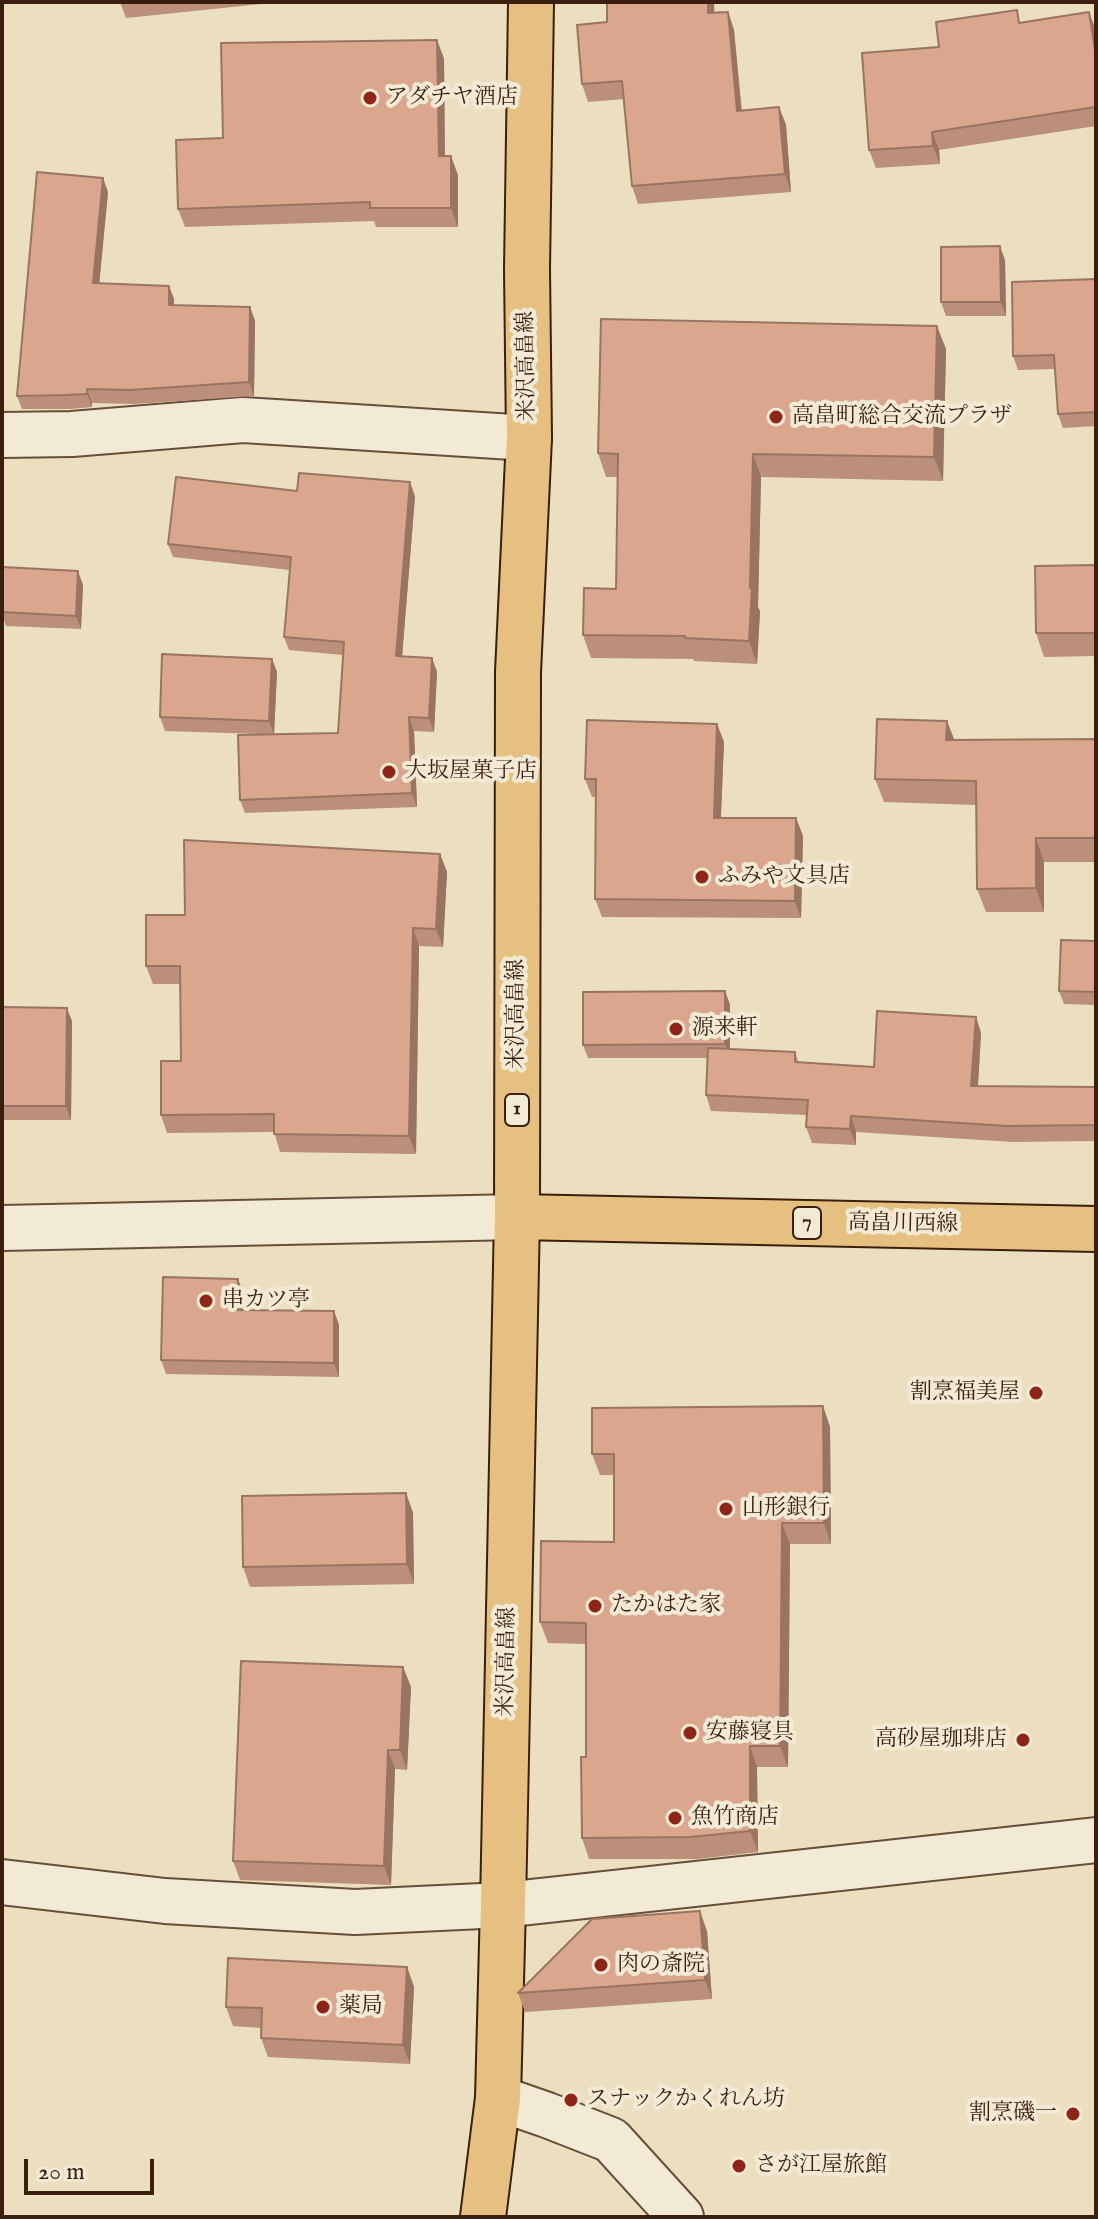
<!DOCTYPE html>
<meta charset="utf-8">
<style>
body{margin:0}
#map{position:relative;width:1098px;height:2219px;overflow:hidden;background:#ebdfbf;font-family:"IM FELL English",serif}
canvas{display:block}
.frame{position:absolute;inset:0;border:4px solid #3b1e0e;pointer-events:none}
.scale{position:absolute;left:24px;top:2159px;width:130px;height:36px;box-sizing:border-box;border:4px solid #3b1e0e;border-top:0;padding-left:10px;font-size:24px;line-height:28px;white-space:nowrap;color:#3b1e0e;-webkit-text-stroke:6px #f2ead5;paint-order:stroke}
</style>
<div id="map">
<canvas width="1098" height="2219"></canvas>
<div class="frame"></div>
<div class="scale">20 m</div>
</div>
<script>
const ctx = document.querySelector('canvas').getContext('2d');
ctx.lineJoin = 'round';
function stroke(path, color, width, dash) {
  ctx.strokeStyle = color;
  ctx.lineWidth = width;
  ctx.lineCap = dash ? 'butt' : 'round';
  ctx.setLineDash(dash || []);
  ctx.stroke(path);
}
function paint(path, color) {
  ctx.fillStyle = color;
  ctx.fill(path, 'evenodd');
}
function drawText(font, color, halo, rows, align = 'center') {
  ctx.font = font + ' "IM FELL English","Noto Serif JP",serif';
  ctx.lineWidth = 8;
  ctx.setLineDash([]);
  ctx.textBaseline = 'middle';
  ctx.strokeStyle = halo;
  ctx.fillStyle = color;
  for (const [text, x, y, turn = 0] of rows) {
    ctx.save();
    ctx.translate(x, y);
    ctx.rotate((+turn || 0) * Math.PI / 180);
    ctx.textAlign = isNaN(turn) ? turn : align;
    if (halo) ctx.strokeText(text, 0, 0);
    ctx.fillText(text, 0, 0);
    ctx.restore();
  }
}
const minor = new Path2D(`
 M 2,435 L 72,434 L 243,420 L 529,438
 M 2,1228 L 517,1217
 M 2,1882 L 165,1901 L 355,1912 L 503,1905 L 1096,1840
 M 498,2098 L 547,2115 L 611,2140 L 681,2217`);
const major = new Path2D(`
 M 517,1217 L 1096,1229
 M 483,2217 L 498,2098 L 503,1905 L 517,1217 L 518,672 L 529,438 L 527,269 L 531,2`);
stroke(minor, '#674e3a', 48);
stroke(major, '#3b1e0e', 48);
stroke(minor, '#f2ead5', 44);
stroke(major, '#e6c080', 44);
paint(new Path2D(`
 M 120,2 L 281,2 L 126,18 Z
 M 607,2 L 714,2 L 714,13 L 728,12 L 734,30 L 742,111 L 779,107 L 786,125 L 791,192 L 638,204 L 632,186 L 624,99 L 588,102 L 582,84 L 607,22 Z
 M 1089,12 L 1096,31 L 1096,126 L 939,150 L 940,164 L 876,168 L 869,150 L 939,47 L 1021,22 Z
 M 437,40 L 444,59 L 445,156 L 458,175 L 458,227 L 376,227 L 374,221 L 185,227 L 178,209 L 223,138 Z
 M 108,192 L 99,283 L 169,286 L 174,299 L 174,305 L 250,307 L 255,321 L 254,396 L 135,404 L 92,403 L 92,407 L 71,409 L 22,409 L 17,396 Z
 M 1005,260 L 1006,316 L 946,316 L 941,302 Z
 M 1096,279 L 1096,426 L 1063,428 L 1058,414 L 1055,369 L 1018,370 L 1013,356 Z
 M 946,349 L 943,481 L 761,477 L 758,607 L 760,611 L 757,664 L 694,661 L 693,659 L 591,658 L 583,635 L 616,589 L 618,477 L 606,477 L 598,453 Z
 M 297,491 L 415,496 L 402,657 L 432,658 L 437,672 L 434,732 L 414,731 L 417,807 L 245,813 L 240,800 L 259,734 L 165,731 L 160,717 L 272,659 L 277,672 L 274,734 L 338,733 L 343,655 L 289,650 L 284,637 L 290,570 L 173,557 L 168,544 Z
 M 1096,565 L 1096,656 L 1044,657 L 1036,633 Z
 M 83,585 L 81,629 L 6,626 L 2,614 L 2,595 Z
 M 947,721 L 954,740 L 1096,739 L 1096,862 L 1044,862 L 1044,912 L 986,912 L 977,889 L 977,805 L 884,802 L 875,779 Z
 M 717,724 L 724,742 L 721,818 L 796,818 L 803,836 L 801,918 L 602,917 L 595,899 L 596,797 L 592,797 L 585,779 Z
 M 440,854 L 447,872 L 443,947 L 419,946 L 416,1154 L 280,1152 L 274,1132 L 167,1133 L 161,1115 L 181,1061 L 180,984 L 153,984 L 146,966 L 185,915 Z
 M 1096,941 L 1096,1005 L 1064,1004 L 1059,991 Z
 M 725,991 L 730,1005 L 730,1049 L 795,1052 L 799,1063 L 874,1067 L 976,1017 L 981,1033 L 978,1086 L 1096,1087 L 1096,1141 L 1013,1142 L 856,1132 L 856,1145 L 812,1143 L 806,1127 L 807,1115 L 711,1111 L 706,1095 L 707,1058 L 588,1058 L 583,1045 Z
 M 2,1007 L 72,1021 L 71,1120 L 2,1120 Z
 M 238,1279 L 243,1293 L 242,1310 L 334,1311 L 339,1325 L 339,1377 L 166,1374 L 161,1360 Z
 M 823,1406 L 830,1427 L 831,1544 L 790,1544 L 788,1767 L 757,1767 L 758,1852 L 698,1859 L 589,1859 L 582,1838 L 586,1757 L 586,1644 L 548,1643 L 540,1622 L 614,1542 L 614,1475 L 600,1475 L 592,1454 Z
 M 406,1493 L 413,1513 L 414,1584 L 250,1587 L 243,1567 Z
 M 403,1667 L 411,1687 L 407,1770 L 395,1769 L 391,1885 L 240,1880 L 233,1861 Z
 M 707,1931 L 712,1999 L 525,2012 L 518,1993 Z
 M 407,1967 L 414,1987 L 410,2064 L 268,2057 L 261,2038 L 261,2028 L 233,2026 L 226,2007 Z`), '#bb8f7a');
paint(new Path2D(`
 M 708,2 L 714,2 L 715,31 L 708,13 Z
 M 728,12 L 734,30 L 743,129 L 737,111 Z
 M 1089,12 L 1096,31 L 1096,57 Z
 M 437,40 L 444,59 L 445,175 L 439,156 Z
 M 779,107 L 786,125 L 791,192 L 785,174 Z
 M 932,132 L 939,150 L 940,164 L 933,146 Z
 M 451,156 L 458,175 L 458,227 L 451,208 Z
 M 103,178 L 108,192 L 98,297 L 93,283 Z
 M 1000,246 L 1005,260 L 1006,316 L 1001,302 Z
 M 169,286 L 174,299 L 174,319 L 169,305 Z
 M 250,307 L 255,321 L 254,396 L 249,382 Z
 M 937,326 L 946,349 L 943,481 L 934,457 Z
 M 87,389 L 92,403 L 92,407 L 87,394 Z
 M 753,454 L 761,477 L 758,607 L 760,611 L 757,664 L 749,641 Z
 M 410,482 L 415,496 L 401,670 L 396,656 Z
 M 78,571 L 83,585 L 81,629 L 76,616 Z
 M 432,658 L 437,672 L 434,732 L 429,718 Z
 M 272,659 L 277,672 L 274,735 L 269,721 Z
 M 409,717 L 414,731 L 417,807 L 412,793 Z
 M 947,721 L 956,744 L 946,740 Z
 M 717,724 L 724,742 L 720,835 L 714,818 Z
 M 796,818 L 803,836 L 801,918 L 795,901 Z
 M 1036,838 L 1044,862 L 1044,912 L 1036,888 Z
 M 440,854 L 447,872 L 443,947 L 436,929 Z
 M 413,928 L 419,946 L 416,1154 L 409,1136 Z
 M 725,991 L 730,1005 L 730,1058 L 725,1044 Z
 M 67,1008 L 72,1021 L 71,1120 L 66,1106 Z
 M 976,1017 L 981,1033 L 977,1102 L 971,1086 Z
 M 851,1116 L 856,1132 L 856,1145 L 850,1129 Z
 M 238,1279 L 243,1293 L 242,1324 L 237,1310 Z
 M 334,1311 L 339,1325 L 339,1377 L 334,1363 Z
 M 823,1406 L 830,1427 L 831,1544 L 824,1523 Z
 M 406,1493 L 413,1513 L 414,1584 L 407,1564 Z
 M 782,1523 L 790,1544 L 788,1767 L 780,1746 Z
 M 403,1667 L 411,1687 L 407,1770 L 400,1750 Z
 M 750,1746 L 757,1767 L 758,1852 L 750,1831 Z
 M 388,1750 L 395,1769 L 391,1885 L 384,1866 Z
 M 700,1911 L 707,1931 L 712,1999 L 705,1980 Z
 M 407,1967 L 414,1987 L 410,2064 L 403,2045 Z`), '#997463');
const building = new Path2D(`
 M 607,2 L 708,2 L 708,13 L 728,12 L 737,111 L 779,107 L 785,174 L 632,186 L 622,81 L 582,84 L 577,25 L 607,22 Z
 M 1017,10 L 1019,23 L 1089,12 L 1096,57 L 1096,107 L 932,132 L 933,146 L 869,150 L 862,53 L 939,47 L 936,22 Z
 M 437,40 L 439,156 L 451,156 L 451,208 L 370,208 L 370,202 L 178,209 L 176,140 L 223,138 L 221,43 Z
 M 37,172 L 103,178 L 93,283 L 169,286 L 169,305 L 250,307 L 249,382 L 130,390 L 87,389 L 87,394 L 66,395 L 17,396 Z
 M 1000,246 L 1001,302 L 941,302 L 941,247 Z
 M 1096,279 L 1096,412 L 1058,414 L 1054,355 L 1013,356 L 1012,282 Z
 M 601,319 L 937,326 L 934,457 L 753,454 L 750,588 L 752,588 L 749,641 L 685,638 L 685,636 L 583,635 L 584,588 L 616,589 L 618,454 L 598,453 Z
 M 299,473 L 410,482 L 396,656 L 432,658 L 429,718 L 409,717 L 412,793 L 240,800 L 238,735 L 338,733 L 344,642 L 284,637 L 291,557 L 168,544 L 176,477 L 297,491 Z
 M 1096,565 L 1096,633 L 1036,633 L 1035,566 Z
 M 3,567 L 78,571 L 76,616 L 2,612 Z
 M 162,654 L 272,659 L 269,721 L 160,717 Z
 M 877,719 L 947,721 L 946,740 L 1096,739 L 1096,838 L 1036,838 L 1036,888 L 977,889 L 976,781 L 875,779 Z
 M 587,720 L 717,724 L 714,818 L 796,818 L 795,901 L 595,899 L 596,779 L 585,779 Z
 M 184,840 L 440,854 L 436,929 L 413,928 L 409,1136 L 274,1134 L 274,1114 L 161,1115 L 161,1061 L 181,1061 L 180,966 L 146,966 L 146,915 L 185,915 Z
 M 1061,940 L 1096,941 L 1096,992 L 1059,991 Z
 M 725,991 L 725,1044 L 583,1045 L 583,992 Z
 M 2,1007 L 67,1008 L 66,1106 L 2,1106 Z
 M 877,1011 L 976,1017 L 971,1086 L 1096,1087 L 1096,1125 L 1007,1126 L 851,1116 L 850,1129 L 806,1127 L 808,1100 L 706,1095 L 708,1048 L 795,1052 L 795,1062 L 874,1067 Z
 M 163,1277 L 238,1279 L 237,1310 L 334,1311 L 334,1363 L 161,1360 Z
 M 823,1406 L 824,1523 L 782,1523 L 780,1746 L 750,1746 L 750,1831 L 690,1837 L 582,1838 L 581,1757 L 586,1757 L 586,1623 L 540,1622 L 541,1541 L 614,1542 L 614,1454 L 592,1454 L 592,1408 Z
 M 406,1493 L 407,1564 L 243,1567 L 242,1496 Z
 M 241,1661 L 403,1667 L 400,1750 L 388,1750 L 384,1866 L 233,1861 Z
 M 700,1911 L 705,1980 L 518,1993 L 592,1919 Z
 M 228,1958 L 407,1967 L 403,2045 L 261,2038 L 262,2008 L 226,2007 Z`);
paint(building, '#daa68e');
stroke(building, '#997463', 2);
for (const [x, y, r, color] of [
 [370,98,8,"#8f2418"],
 [776,417,8,"#8f2418"],
 [389,772,8,"#8f2418"],
 [702,877,8,"#8f2418"],
 [676,1029,8,"#8f2418"],
 [206,1301,8,"#8f2418"],
 [1036,1393,8,"#8f2418"],
 [726,1509,8,"#8f2418"],
 [595,1606,8,"#8f2418"],
 [690,1733,8,"#8f2418"],
 [1023,1740,8,"#8f2418"],
 [675,1818,8,"#8f2418"],
 [601,1965,8,"#8f2418"],
 [323,2007,8,"#8f2418"],
 [571,2100,8,"#8f2418"],
 [1073,2114,8,"#8f2418"],
 [739,2166,8,"#8f2418"]
]) {
  const dot = new Path2D();
  dot.arc(x, y, r, 0, 2 * Math.PI);
  ctx.fillStyle = color;
  ctx.fill(dot);
  stroke(dot, '#f2ead5', 3);
}
for (const [x, y, w] of [
 [517,1110,24],
 [807,1223,28]
]) {
  const box = new Path2D();
  box.roundRect(x - w / 2, y - 16, w, 32, 6);
  ctx.fillStyle = '#f2ead5';
  ctx.fill(box);
  stroke(box, '#3b1e0e', 2);
}
drawText('bold 20px', '#3b1e0e', null, [
 ["1",517,1110],
 ["7",807,1223]
]);
drawText('22px', '#3b1e0e', '#f2ead5', [
 ["アダチヤ酒店",386,98],
 ["高畠町総合交流プラザ",792,417],
 ["大坂屋菓子店",405,772],
 ["ふみや文具店",718,877],
 ["源来軒",692,1029],
 ["串カツ亭",222,1301],
 ["割烹福美屋",1020,1393,"right"],
 ["山形銀行",742,1509],
 ["たかはた家",611,1606],
 ["安藤寝具",706,1733],
 ["高砂屋珈琲店",1007,1740,"right"],
 ["魚竹商店",691,1818],
 ["肉の斎院",617,1965],
 ["薬局",339,2007],
 ["スナックかくれん坊",587,2100],
 ["割烹磯一",1057,2114,"right"],
 ["さが江屋旅館",755,2166]
], 'left');
drawText('22px', '#3b1e0e', '#f2ead5', [
 ["米沢高畠線",528,366,-91],
 ["米沢高畠線",517,1014,-90],
 ["高畠川西線",903,1225,1],
 ["米沢高畠線",508,1662,-89]
]);
</script>
